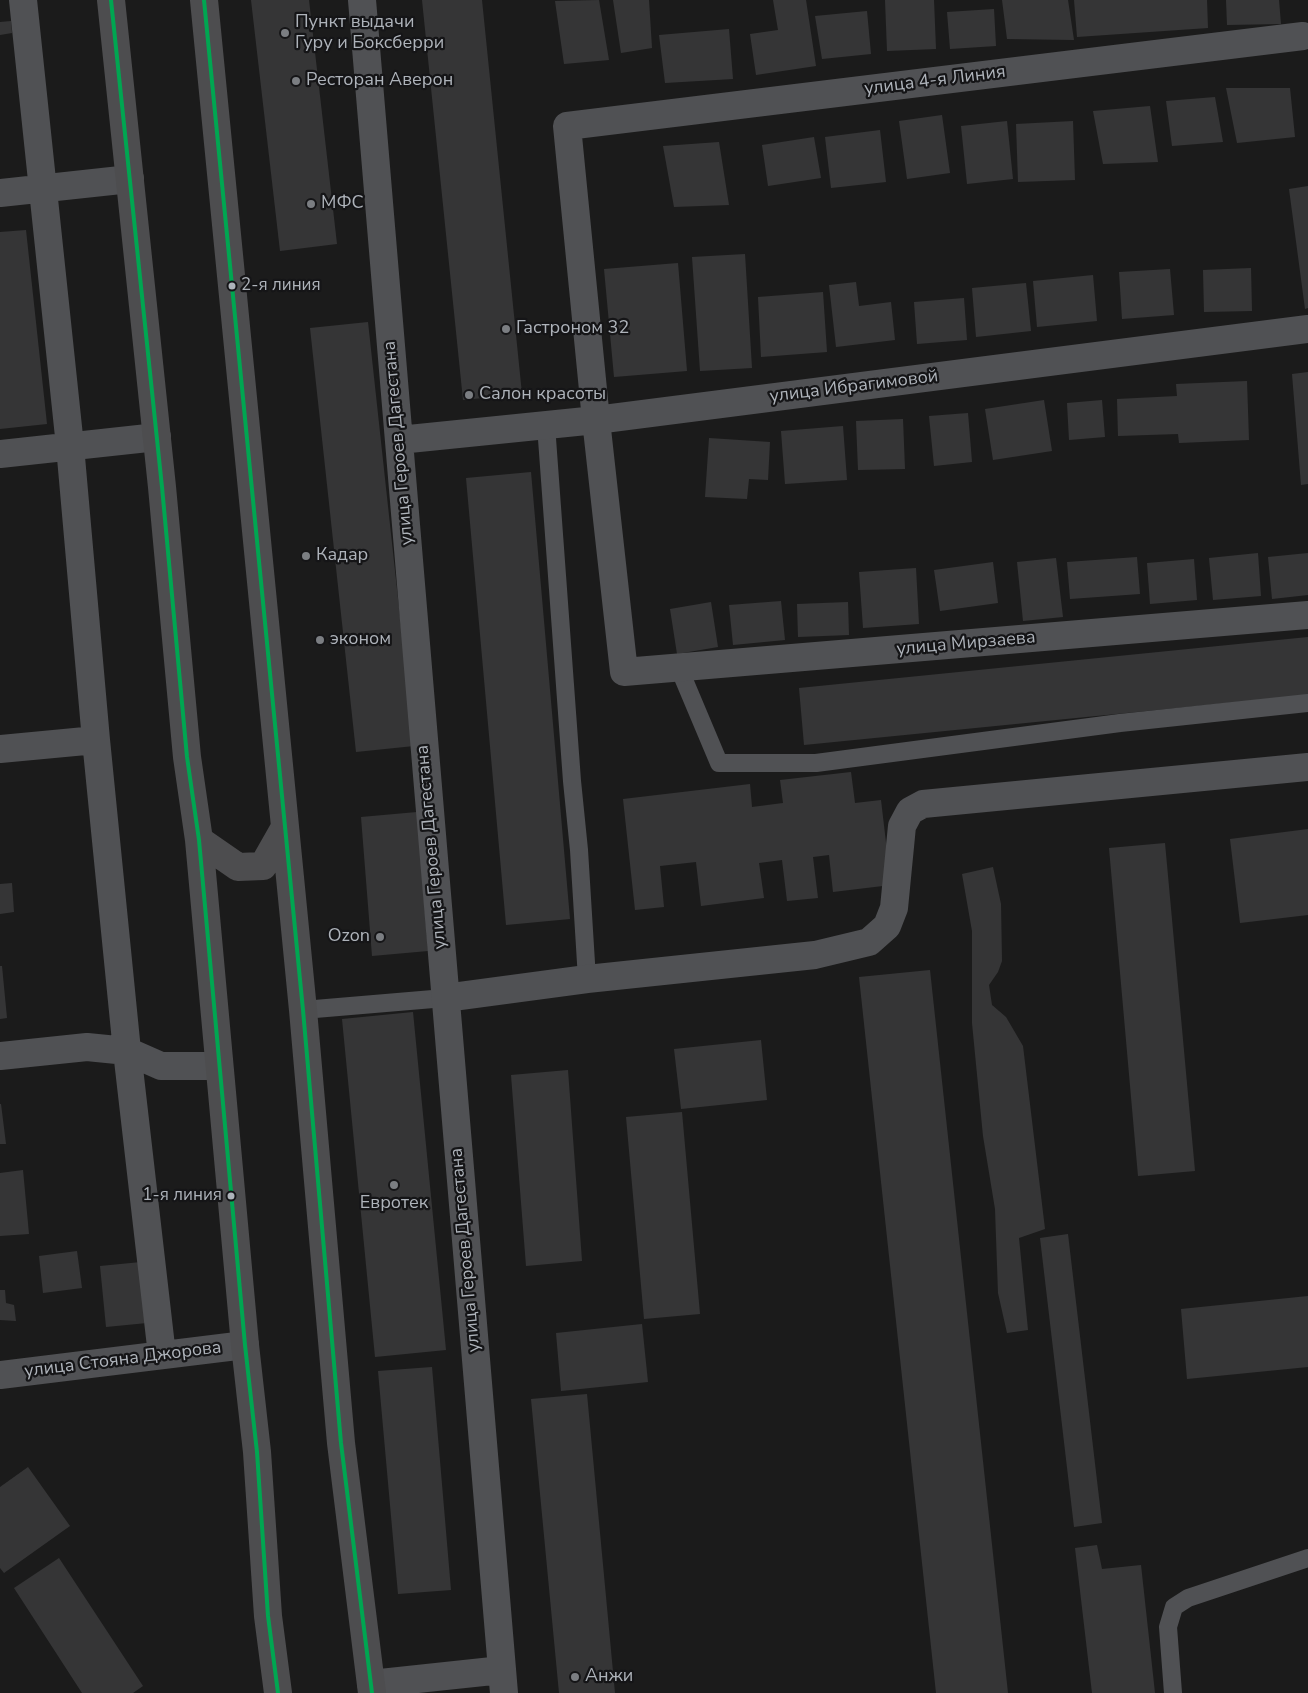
<!DOCTYPE html>
<meta charset="utf-8">
<style>
body{margin:0}
canvas{display:block;background:#1b1b1b}
</style>
<canvas width="1308" height="1693"></canvas>
<script>
const ctx = document.querySelector('canvas').getContext('2d');
ctx.lineJoin = 'round';
function paint(path, color) {
  ctx.fillStyle = color;
  ctx.fill(path, 'evenodd');
}
function stroke(path, color, width, dash) {
  ctx.strokeStyle = color;
  ctx.lineWidth = width;
  ctx.lineCap = dash ? 'butt' : 'round';
  ctx.setLineDash(dash || []);
  ctx.stroke(path);
}
function drawText(font, color, halo, rows, align = 'center') {
  ctx.font = font + ' "Nunito Sans",sans-serif';
  ctx.lineWidth = 4.5;
  ctx.setLineDash([]);
  ctx.textBaseline = 'middle';
  ctx.strokeStyle = halo;
  ctx.fillStyle = color;
  for (const [text, x, y, turn = 0] of rows) {
    ctx.save();
    ctx.translate(x, y);
    ctx.rotate((+turn || 0) * Math.PI / 180);
    ctx.textAlign = isNaN(turn) ? turn : align;
    if (halo) ctx.strokeText(text, 0, 0);
    ctx.fillText(text, 0, 0);
    ctx.restore();
  }
}
paint(new Path2D(`
 M 251,0 L 309,0 L 337,244 L 280,251 Z
 M 422,0 L 482,0 L 522,394 L 463,400 Z
 M 599,0 L 609,60 L 564,64 L 555,1 Z
 M 613,0 L 649,0 L 652,48 L 621,53 Z
 M 773,0 L 806,0 L 816,66 L 756,75 L 750,34 L 778,30 Z
 M 885,0 L 934,0 L 936,49 L 887,51 Z
 M 1002,0 L 1068,0 L 1074,40 L 1007,39 Z
 M 1074,0 L 1207,0 L 1208,28 L 1077,37 Z
 M 1226,0 L 1279,0 L 1281,24 L 1227,25 Z
 M 994,9 L 996,46 L 950,49 L 947,12 Z
 M 867,11 L 871,54 L 822,59 L 815,16 Z
 M 11,21 L 12,33 L 0,35 L 0,22 Z
 M 729,29 L 733,79 L 665,83 L 659,35 Z
 M 1226,88 L 1290,88 L 1295,137 L 1237,143 Z
 M 1215,97 L 1223,142 L 1172,146 L 1166,101 Z
 M 1150,106 L 1158,162 L 1103,164 L 1093,111 Z
 M 942,115 L 950,173 L 907,179 L 899,121 Z
 M 1007,121 L 1013,179 L 967,184 L 961,126 Z
 M 1073,121 L 1075,180 L 1018,182 L 1016,124 Z
 M 880,130 L 886,182 L 831,188 L 825,137 Z
 M 814,137 L 821,178 L 768,186 L 762,145 Z
 M 719,142 L 729,205 L 674,207 L 663,146 Z
 M 1308,186 L 1308,308 L 1305,309 L 1289,189 Z
 M 26,230 L 47,424 L 0,429 L 0,232 Z
 M 745,254 L 752,368 L 700,371 L 692,257 Z
 M 678,263 L 687,371 L 614,377 L 604,269 Z
 M 1251,268 L 1252,311 L 1204,312 L 1203,270 Z
 M 1170,269 L 1174,315 L 1122,319 L 1119,272 Z
 M 1093,275 L 1097,321 L 1037,327 L 1033,281 Z
 M 856,282 L 859,306 L 891,302 L 895,340 L 836,347 L 829,285 Z
 M 1026,283 L 1031,331 L 976,337 L 972,288 Z
 M 823,292 L 827,352 L 761,357 L 758,297 Z
 M 964,298 L 967,340 L 917,344 L 914,302 Z
 M 368,322 L 414,746 L 356,752 L 310,328 Z
 M 1308,372 L 1308,484 L 1301,485 L 1292,374 Z
 M 1247,381 L 1249,440 L 1179,443 L 1178,434 L 1118,436 L 1117,399 L 1177,396 L 1176,384 Z
 M 1044,400 L 1052,451 L 993,460 L 985,409 Z
 M 1102,400 L 1105,437 L 1069,440 L 1067,403 Z
 M 968,413 L 972,462 L 934,466 L 929,416 Z
 M 903,419 L 905,469 L 858,470 L 856,421 Z
 M 843,426 L 847,480 L 785,484 L 781,431 Z
 M 709,438 L 770,442 L 768,480 L 749,479 L 747,499 L 705,497 Z
 M 531,472 L 570,919 L 506,925 L 466,478 Z
 M 1258,553 L 1261,596 L 1213,600 L 1209,558 Z
 M 1308,553 L 1308,595 L 1272,599 L 1268,557 Z
 M 1137,557 L 1140,594 L 1070,599 L 1067,562 Z
 M 1056,558 L 1063,617 L 1023,621 L 1017,562 Z
 M 1194,559 L 1197,600 L 1150,604 L 1147,563 Z
 M 993,562 L 998,603 L 940,611 L 934,570 Z
 M 916,568 L 919,624 L 863,628 L 859,572 Z
 M 781,601 L 785,640 L 733,645 L 729,605 Z
 M 711,602 L 718,647 L 677,654 L 670,609 Z
 M 848,602 L 849,635 L 798,637 L 797,604 Z
 M 1308,637 L 1308,695 L 804,745 L 799,688 Z
 M 851,772 L 855,803 L 881,800 L 891,885 L 833,892 L 829,855 L 813,857 L 818,898 L 787,901 L 782,860 L 759,863 L 764,898 L 701,906 L 696,862 L 660,866 L 664,907 L 635,910 L 623,799 L 750,784 L 752,807 L 783,803 L 780,780 Z
 M 417,812 L 428,951 L 372,956 L 361,817 Z
 M 1308,829 L 1308,915 L 1240,923 L 1230,839 Z
 M 1165,843 L 1195,1171 L 1138,1176 L 1109,848 Z
 M 993,867 L 1001,904 L 1002,961 L 998,972 L 989,985 L 992,1005 L 1006,1017 L 1023,1046 L 1045,1229 L 1019,1238 L 1028,1330 L 1007,1333 L 998,1293 L 995,1209 L 983,1136 L 972,1023 L 972,931 L 962,874 Z
 M 12,883 L 14,912 L 0,914 L 0,884 Z
 M 0,966 L 2,966 L 7,1018 L 0,1019 Z
 M 930,970 L 1008,1693 L 936,1693 L 859,977 Z
 M 413,1012 L 446,1350 L 375,1357 L 342,1019 Z
 M 761,1040 L 767,1100 L 681,1109 L 674,1049 Z
 M 568,1070 L 582,1261 L 526,1266 L 511,1075 Z
 M 0,1104 L 1,1104 L 6,1144 L 0,1144 Z
 M 682,1112 L 700,1314 L 644,1319 L 626,1117 Z
 M 23,1170 L 29,1234 L 0,1236 L 0,1173 Z
 M 1068,1234 L 1102,1523 L 1074,1527 L 1040,1238 Z
 M 77,1251 L 82,1288 L 43,1293 L 39,1256 Z
 M 141,1262 L 147,1323 L 106,1327 L 100,1266 Z
 M 0,1290 L 5,1290 L 6,1303 L 14,1305 L 16,1321 L 0,1320 Z
 M 1308,1296 L 1308,1367 L 1187,1379 L 1181,1309 Z
 M 642,1324 L 648,1382 L 561,1391 L 556,1333 Z
 M 432,1367 L 451,1590 L 398,1594 L 378,1371 Z
 M 587,1394 L 615,1693 L 559,1693 L 531,1399 Z
 M 28,1467 L 70,1526 L 4,1573 L 0,1568 L 0,1487 Z
 M 1097,1545 L 1102,1569 L 1141,1565 L 1155,1693 L 1092,1693 L 1075,1548 Z
 M 59,1558 L 143,1686 L 133,1693 L 82,1693 L 14,1588 Z`), '#353536');
stroke(new Path2D(`
 M 546,425 L 572,781 L 579,850 L 587,979
 M 679,668 L 719,763 L 816,763 L 1120,723 L 1308,703
 M 303,1010 L 445,998
 M 1173,1693 L 1168,1627 L 1174,1607 L 1188,1598 L 1308,1558`), '#505154', 18);
stroke(new Path2D(`
 M 23,0 L 70,446 L 96,740 L 127,1051 L 162,1355
 M 362,0 L 504,1693
 M 1303,36 L 567,126 L 596,420 L 624,672 L 1308,615
 M 0,193 L 130,179
 M 399,440 L 596,420 L 1308,329
 M 0,454 L 157,437
 M 0,749 L 96,740
 M 445,998 L 587,979 L 815,955 L 869,942 L 887,926 L 894,908 L 902,826 L 910,811 L 923,804 L 1308,767
 M 0,1056 L 87,1047 L 127,1051 L 161,1066 L 219,1066
 M 0,1375 L 245,1345
 M 371,1684 L 502,1670`), '#505154', 28);
stroke(new Path2D(`
 M 111,0 L 162,487 L 187,757 L 199,840 L 245,1345 L 257,1452 L 268,1616 L 278,1693
 M 204,0 L 303,1010 L 341,1443 L 372,1693
 M 199,840 L 238,867 L 263,866 L 284,829`), '#4d4d4f', 28);
stroke(new Path2D(`
 M 111,0 L 162,487 L 187,757 L 199,840 L 245,1345 L 257,1452 L 268,1616 L 278,1693
 M 204,0 L 303,1010 L 341,1443 L 372,1693`), '#00a651', 4);
for (const [x, y, r, color] of [
 [285,33,5,"#7b7e82"],
 [296,81,5,"#7b7e82"],
 [311,204,5,"#7b7e82"],
 [232,286,4.5,"#aeb3ba"],
 [506,329,5,"#7b7e82"],
 [469,395,5,"#7b7e82"],
 [306,556,5,"#7b7e82"],
 [320,640,5,"#7b7e82"],
 [380,937,5,"#7b7e82"],
 [394,1185,5,"#7b7e82"],
 [231,1196,4.5,"#aeb3ba"],
 [575,1677,5,"#7b7e82"]
]) {
  const dot = new Path2D();
  dot.arc(x, y, r, 0, 2 * Math.PI);
  ctx.fillStyle = color;
  ctx.fill(dot);
  stroke(dot, '#151517', 2);
}
drawText('17px', '#aeb3ba', '#151517', [
 ["2-я линия",241,286],
 ["1-я линия",222,1196,"right"]
], 'left');
drawText('18px', '#aeb3ba', '#151517', [
 ["Пункт выдачи",295,23],
 ["Гуру и Боксберри",295,44],
 ["Ресторан Аверон",306,81],
 ["МФС",321,204],
 ["Гастроном 32",516,329],
 ["Салон красоты",479,395],
 ["Кадар",316,556],
 ["эконом",330,640],
 ["Ozon",370,937,"right"],
 ["Евротек",394,1204,"center"],
 ["Анжи",585,1677]
], 'left');
drawText('18px', '#aeb3ba', '#151517', [
 ["улица 4-я Линия",935,81,-7],
 ["улица Ибрагимовой",854,387,-7],
 ["улица Героев Дагестана",399,443,-95],
 ["улица Мирзаева",966,644,-5],
 ["улица Героев Дагестана",432,847,-95],
 ["улица Героев Дагестана",466,1250,-95],
 ["улица Стояна Джорова",123,1360,-7]
]);
</script>
